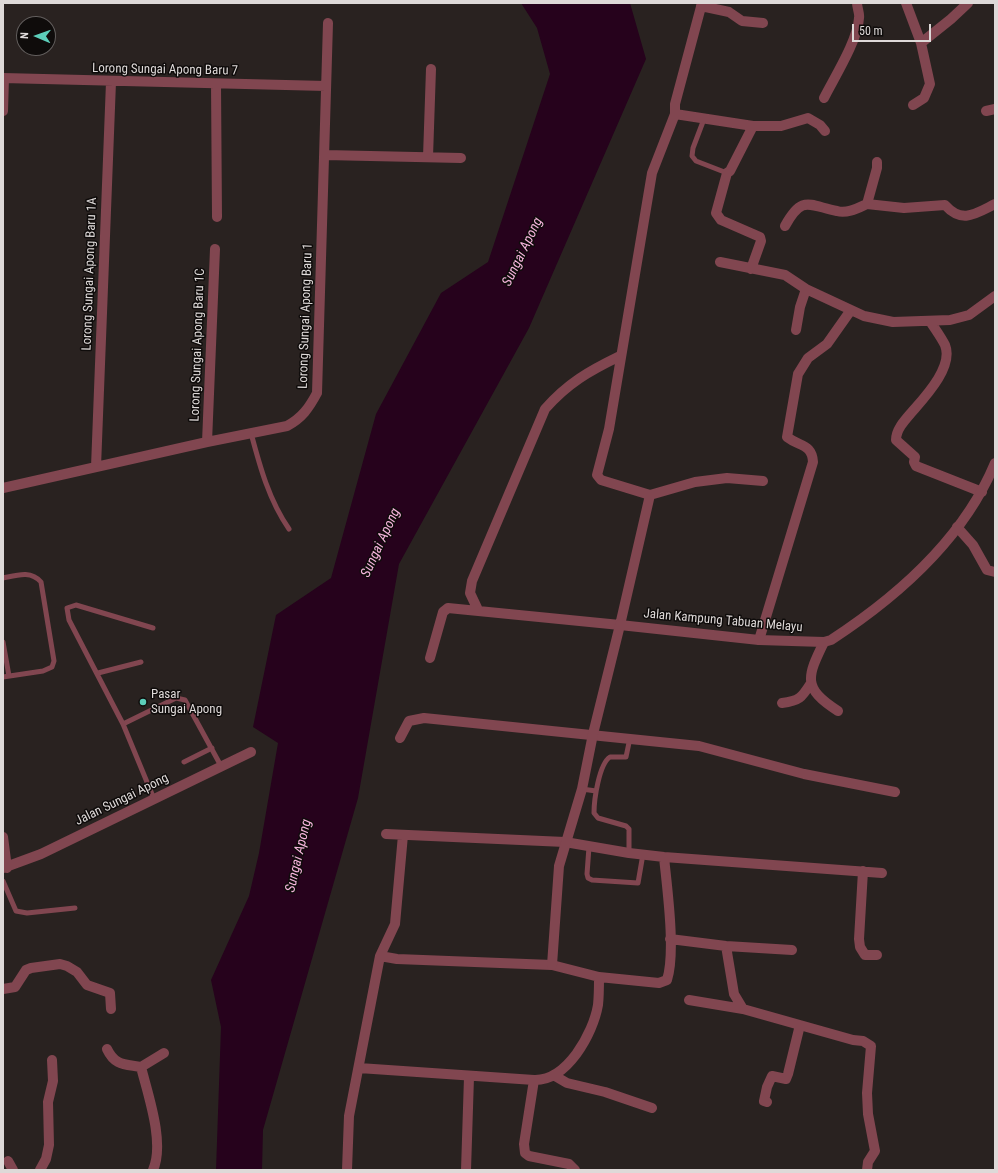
<!DOCTYPE html>
<style>
body{margin:0}
#map{position:relative;width:998px;height:1173px;overflow:hidden;background:#292220;font-family:"Roboto Condensed",sans-serif}
canvas{display:block}
.frame{position:absolute;inset:0;border:4px solid #ded9d8;pointer-events:none}
.north{position:absolute;left:16px;top:16px;width:40px;height:40px;box-sizing:border-box;background:#0f0c0b;border:1px solid #625e5d;border-radius:50%;rotate:272deg;font-size:11px;font-weight:700;line-height:16px;text-align:center;color:#ded9d8}
.north::after{content:'';display:block;margin:auto;width:14px;height:18px;background:#5cceba;clip-path:polygon(50% 0,100% 100%,50% 72%,0 100%)}
.scale{position:absolute;left:852px;top:24px;width:79px;height:18px;box-sizing:border-box;border:2px solid #ded9d8;border-top:0;padding-left:5px;font-size:12px;line-height:14px;white-space:nowrap;color:#ded9d8;-webkit-text-stroke:3px #0f0c0b;paint-order:stroke}
</style>
<div id="map">
<canvas width="998" height="1173"></canvas>
<div class="frame"></div>
<div class="north">N</div>
<div class="scale">50 m</div>
</div>
<script>
const ctx = document.querySelector('canvas').getContext('2d');
ctx.lineJoin = 'round';
function paint(path, color) {
  ctx.fillStyle = color;
  ctx.fill(path, 'evenodd');
}
function stroke(path, color, width, dash) {
  ctx.strokeStyle = color;
  ctx.lineWidth = width;
  ctx.lineCap = dash ? 'butt' : 'round';
  ctx.setLineDash(dash || []);
  ctx.stroke(path);
}
function drawText(font, color, halo, rows, align = 'center') {
  ctx.font = font + ' "Roboto Condensed",sans-serif';
  ctx.lineWidth = 3;
  ctx.setLineDash([]);
  ctx.textBaseline = 'middle';
  ctx.strokeStyle = halo;
  ctx.fillStyle = color;
  for (const [text, x, y, turn = 0] of rows) {
    ctx.save();
    ctx.translate(x, y);
    ctx.rotate((+turn || 0) * Math.PI / 180);
    ctx.textAlign = isNaN(turn) ? turn : align;
    if (halo) ctx.strokeText(text, 0, 0);
    ctx.fillText(text, 0, 0);
    ctx.restore();
  }
}
paint(new Path2D(`
 M 521,3 L 630,3 L 646,59 L 529,328 L 399,564 L 358,798 L 263,1130 L 262,1170 L 216,1170 L 221,1027 L 211,980 L 249,896 L 259,853 L 278,743 L 253,727 L 276,615 L 331,578 L 376,414 L 441,293 L 488,262 L 550,74 L 537,28 Z`), '#26021c');
stroke(new Path2D(`
 M 704,119 L 693,148 L 692,156 L 696,161 L 727,173
 M 251,433 C 260,467 269,500 289,529
 M 3,578 C 17,575 31,570 41,582 L 54,661 L 52,667 L 43,671 L 3,677
 M 153,628 L 76,605 L 67,608 L 69,620 L 123,724 L 154,799
 M 3,642 L 9,676
 M 98,673 L 141,662
 M 123,724 L 176,698 L 185,700 L 221,766
 M 184,762 L 212,748
 M 582,789 L 596,791
 M 589,847 L 587,874 L 588,878 L 592,880 L 638,883 L 643,854
 M 629,853 L 629,829 L 626,826 L 598,818 L 594,813 C 594,800 599,764 610,757 L 626,757 L 630,738
 M 3,881 L 16,911 L 27,913 L 75,908`), '#814650', 5);
stroke(new Path2D(`
 M 702,3 L 675,104 L 675,114 L 652,173 L 609,429 L 597,475 L 601,480 L 650,495 L 695,482 L 727,478 L 763,481
 M 906,3 L 921,43 L 930,84 L 924,98 L 913,105
 M 701,6 L 729,12 L 742,21 L 763,23
 M 921,43 L 951,19 L 968,3
 M 3,78 L 326,86
 M 216,84 L 217,217
 M 824,98 C 834,78 858,40 859,18 C 860,14 857,8 857,3
 M 3,111 L 4,78
 M 986,111 L 995,109
 M 675,114 L 753,126 L 781,126 L 808,118 L 820,125 L 825,131
 M 325,155 L 461,158
 M 428,157 L 431,69
 M 877,162 L 877,168 L 867,204 L 904,208 L 945,205 C 962,224 975,214 995,204
 M 785,226 C 802,195 808,205 837,211 C 847,214 858,208 867,204
 M 720,262 L 785,275 L 806,289 L 864,316 L 893,322 L 950,320 L 969,315 L 995,296
 M 751,269 L 761,241 L 760,237 L 721,220 L 716,213 L 727,173 L 730,171 L 753,126
 M 930,321 C 935,329 941,337 945,345 C 954,367 924,398 911,413 C 904,421 896,430 896,440 L 915,457 L 914,462 L 916,466 L 982,492
 M 796,330 L 800,307 L 806,289
 M 207,442 L 215,249
 M 96,467 L 111,82
 M 3,488 L 207,442 L 287,426 C 302,418 309,408 317,393 L 328,23
 M 957,527 L 973,545 L 987,570 L 995,572
 M 478,610 L 470,593 L 472,581 L 545,409 C 568,383 589,371 620,356
 M 759,640 L 813,462 C 812,444 800,447 787,437 L 798,374 L 808,358 L 827,344 L 851,310
 M 824,642 C 807,677 802,688 838,711
 M 430,658 L 443,612 L 448,608 L 620,625 L 650,495
 M 782,703 C 800,701 802,697 811,683
 M 400,738 L 409,721 L 424,718 L 699,746 L 804,774 L 895,792
 M 386,834 L 565,842 L 629,853 L 664,857 L 882,873
 M 403,835 L 395,924 L 380,956 L 397,959 L 552,965 L 599,977 L 659,983 L 667,980 C 676,952 667,888 664,857
 M 863,871 L 859,939 L 860,947 L 865,955 L 877,955
 M 670,939 L 726,946 L 792,950
 M 726,946 L 734,994 L 743,1009
 M 3,989 L 15,987 L 26,970 L 31,968 L 60,964 L 67,966 L 77,972 L 87,985 L 110,993 L 111,1009
 M 689,1000 L 743,1009 L 853,1040 L 863,1041 L 871,1046 L 867,1093 L 868,1114 L 875,1151 L 868,1162 L 867,1170
 M 107,1049 C 115,1066 125,1064 141,1067 L 164,1053
 M 141,1067 C 148,1095 165,1143 153,1170
 M 359,1068 L 534,1080 C 567,1081 593,1034 598,1005 C 599,996 599,987 599,977
 M 555,1076 L 567,1083 L 605,1092 L 652,1108
 M 534,1080 L 524,1144 L 525,1153 L 529,1156 L 569,1164 L 575,1170
 M 767,1102 L 764,1101 L 767,1087 L 772,1076 L 786,1079 L 788,1074 L 800,1025
 M 8,1161 L 13,1170
 M 40,1170 L 46,1159 L 49,1145 L 48,1102 L 53,1081 L 52,1060
 M 347,1170 L 349,1116 L 380,956
 M 466,1170 L 469,1077`), '#814650', 10);
stroke(new Path2D(`
 M 3,837 L 7,868
 M 3,868 L 41,854 L 251,752
 M 552,965 L 559,866 L 582,789 L 593,734 L 620,625 L 759,640 L 824,642 L 831,640 C 897,597 964,538 995,463`), '#814650', 10);
for (const [x, y, r, color] of [
 [143,702,4,"#5cceba"]
]) {
  const dot = new Path2D();
  dot.arc(x, y, r, 0, 2 * Math.PI);
  ctx.fillStyle = color;
  ctx.fill(dot);
  stroke(dot, '#0f0c0b', 1.5);
}
drawText('13px', '#ded9d8', '#0f0c0b', [
 ["Lorong Sungai Apong Baru 7",165,70,1],
 ["Lorong Sungai Apong Baru 1A",90,274,-88],
 ["Lorong Sungai Apong Baru 1",306,316,-88],
 ["Lorong Sungai Apong Baru 1C",198,345,-88],
 ["Jalan Kampung Tabuan Melayu",723,621,5],
 ["Jalan Sungai Apong",122,800,-26]
]);
drawText('13px', '#ded9d8', '#0f0c0b', [
 ["Pasar",151,695],
 ["Sungai Apong",151,710]
], 'left');
drawText('italic 14px', '#f5b4dc', '#0f0c0b', [
 ["Sungai Apong",523,252,-64],
 ["Sungai Apong",381,543,-65],
 ["Sungai Apong",299,856,-77]
]);
</script>
